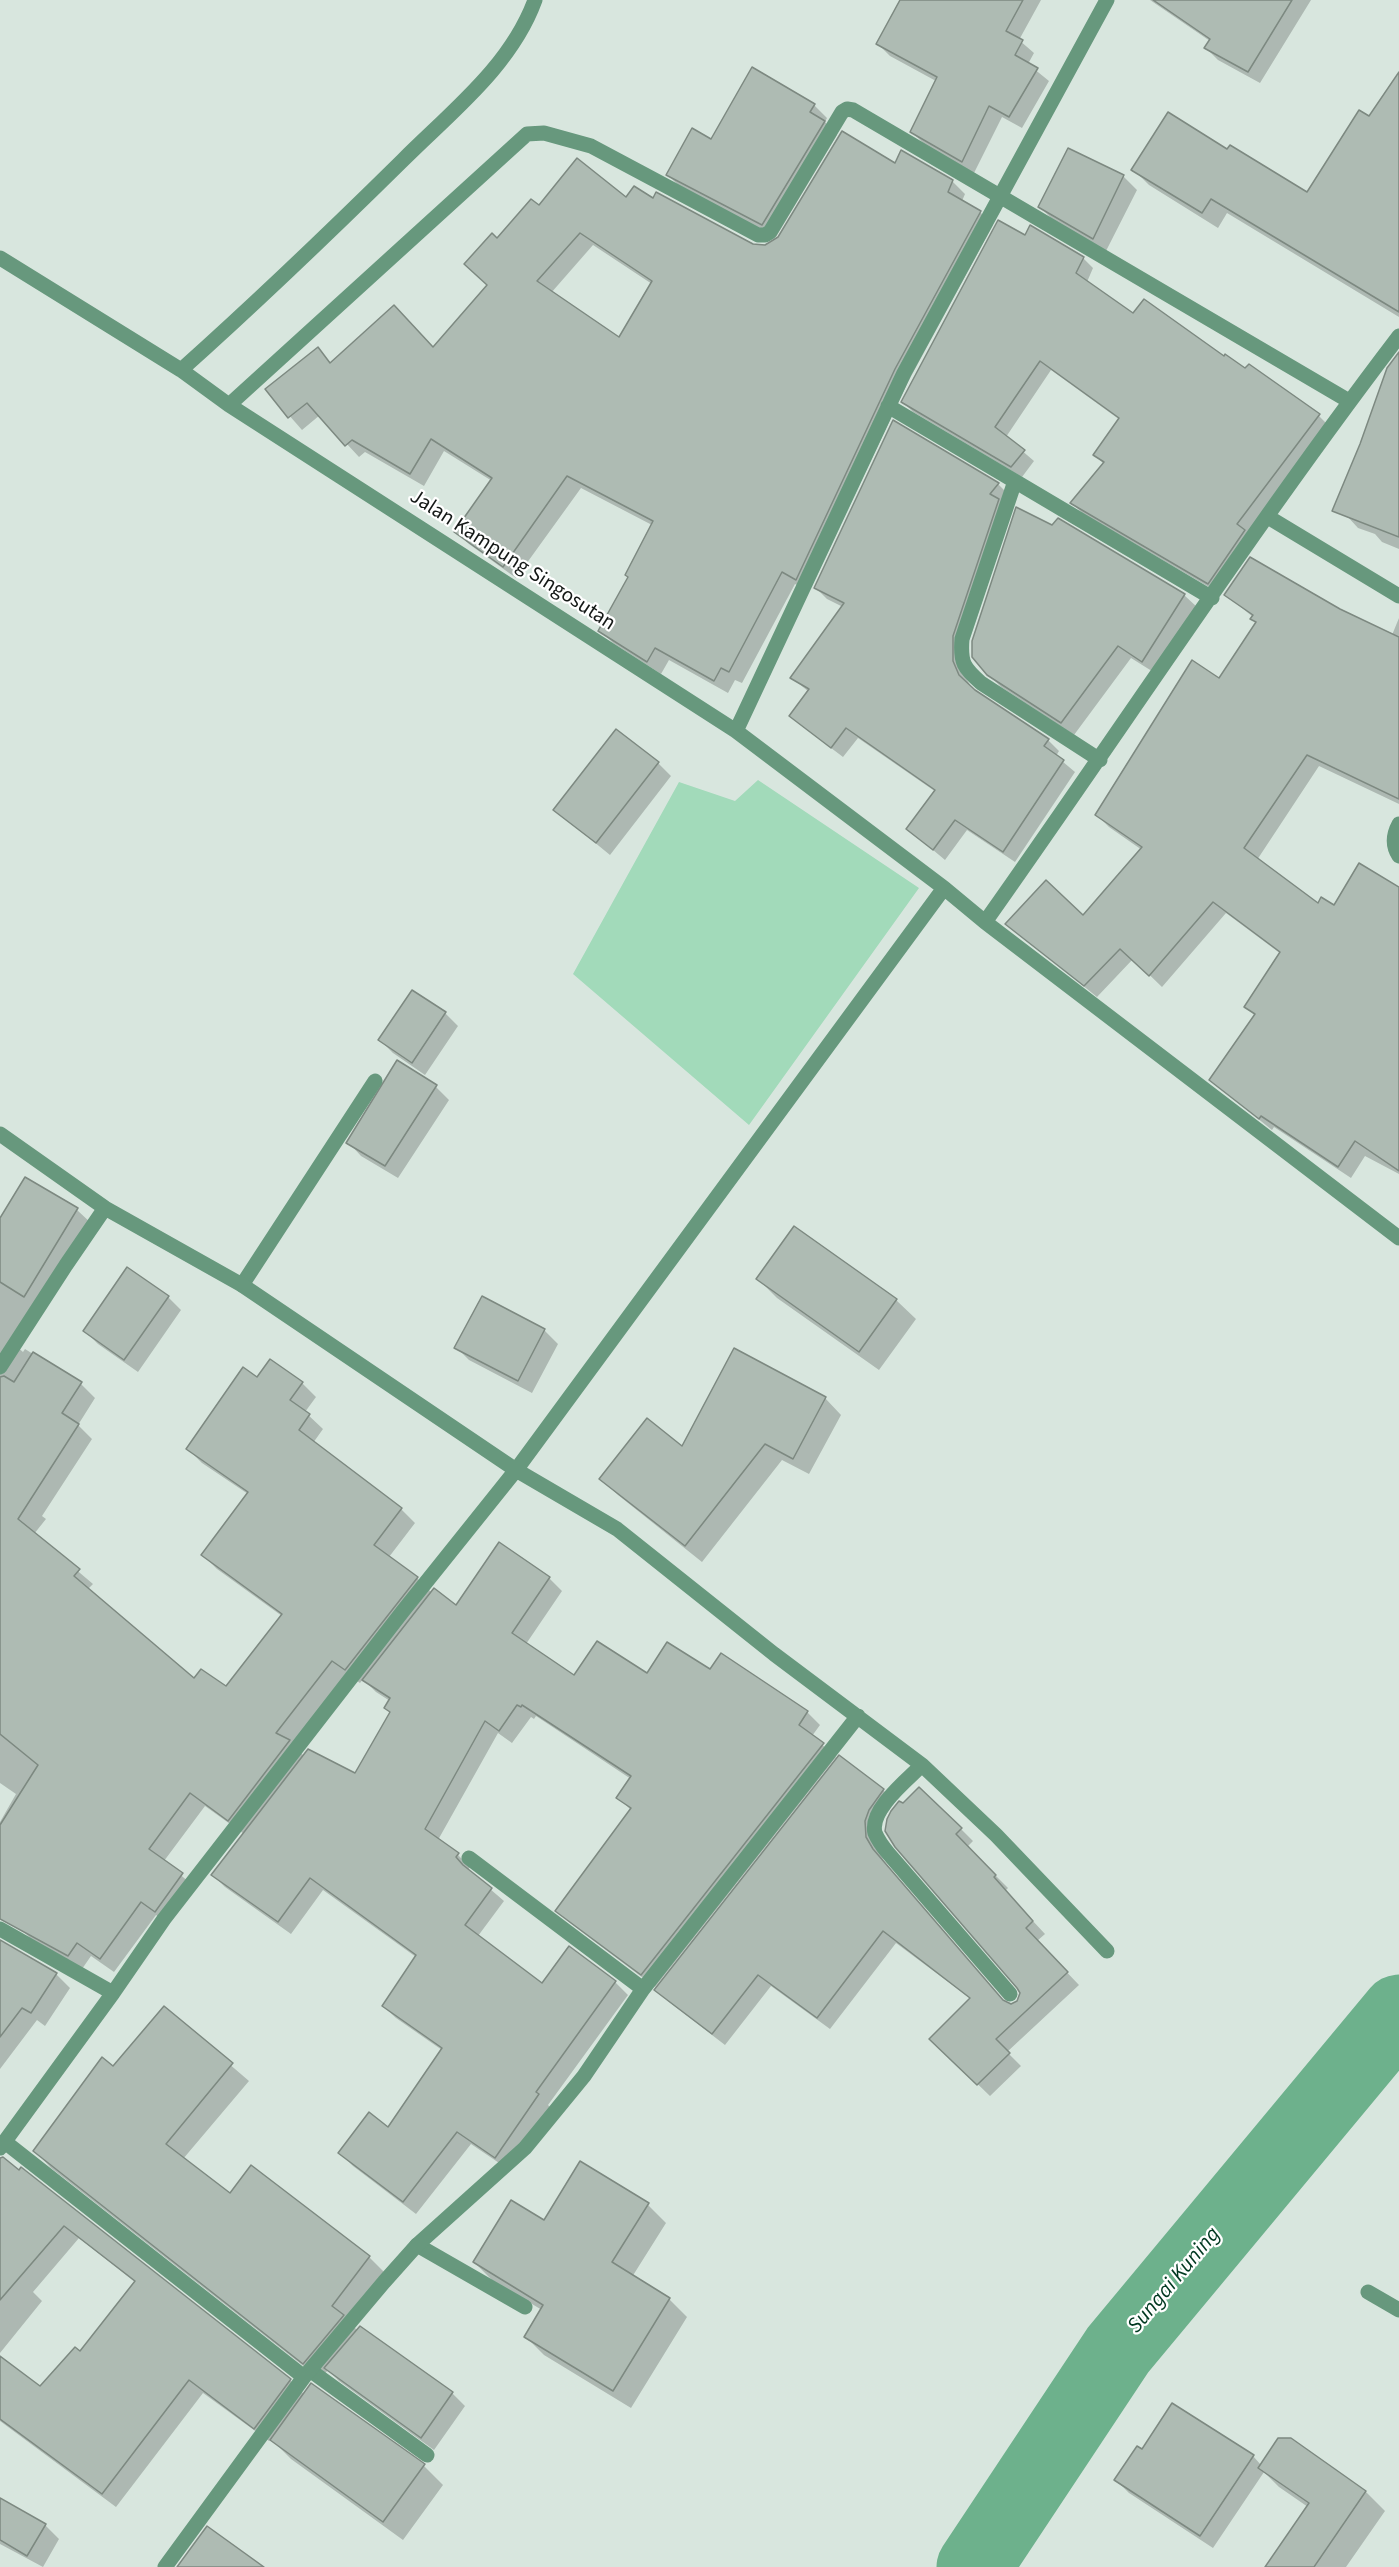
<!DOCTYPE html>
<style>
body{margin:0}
canvas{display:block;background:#d8e6de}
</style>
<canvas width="1399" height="2567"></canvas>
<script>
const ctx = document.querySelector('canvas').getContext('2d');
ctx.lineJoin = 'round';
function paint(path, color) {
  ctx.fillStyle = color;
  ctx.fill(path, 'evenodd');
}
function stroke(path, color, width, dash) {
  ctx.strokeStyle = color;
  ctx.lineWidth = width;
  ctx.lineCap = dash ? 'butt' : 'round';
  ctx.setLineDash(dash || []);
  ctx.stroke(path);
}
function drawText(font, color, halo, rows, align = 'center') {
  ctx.font = font + ' "Source Sans 3",sans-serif';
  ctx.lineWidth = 4.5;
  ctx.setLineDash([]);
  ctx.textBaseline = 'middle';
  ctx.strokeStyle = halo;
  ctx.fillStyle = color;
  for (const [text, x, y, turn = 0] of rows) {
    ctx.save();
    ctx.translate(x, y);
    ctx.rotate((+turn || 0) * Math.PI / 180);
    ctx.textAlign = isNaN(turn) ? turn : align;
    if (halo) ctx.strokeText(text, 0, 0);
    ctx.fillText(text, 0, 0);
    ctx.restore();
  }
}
paint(new Path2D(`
 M 758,780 L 919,888 L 749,1125 L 573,974 L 679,782 L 735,801 Z`), '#a2daba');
paint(new Path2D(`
 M 902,0 L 1041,0 L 1019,40 L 1034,53 L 1028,64 L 1049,81 L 1022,128 L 1002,117 L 974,173 L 924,144 L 912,132 L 936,81 L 890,56 L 878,44 Z
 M 1150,0 L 1311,0 L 1260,83 L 1218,60 L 1206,48 L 1210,41 Z
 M 1399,94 L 1399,317 L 1227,213 L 1218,228 L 1149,185 L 1133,169 L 1228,152 L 1308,194 L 1369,118 Z
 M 814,105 L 827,118 L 825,122 L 837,135 L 776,237 L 681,188 L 668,175 L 711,141 Z
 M 1068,150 L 1123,176 L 1137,190 L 1106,251 L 1053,220 L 1040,207 Z
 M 895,165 L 952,181 L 965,194 L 962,201 L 980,212 L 993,225 L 908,382 L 809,591 L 795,584 L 742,683 L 735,680 L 728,693 L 669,660 L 661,674 L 613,643 L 600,630 L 630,578 L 652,525 L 581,488 L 516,578 L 469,544 L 456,531 L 492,481 L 444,451 L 424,486 L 365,452 L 359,457 L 320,415 L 302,430 L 267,390 L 317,349 L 332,364 L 433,348 L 489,286 L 497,240 L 539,207 L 626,199 L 653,201 L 657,194 L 758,246 L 770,245 ZM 593,245 L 652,284 L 620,339 L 551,293 Z
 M 1026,237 L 1083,258 L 1093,268 L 1087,282 L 1134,315 L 1246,371 L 1249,366 L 1319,416 L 1329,426 L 1219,593 L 1082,513 L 1072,503 L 1104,464 L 1095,455 L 1120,420 L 1051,370 L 1006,437 L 1034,461 L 1022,477 L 913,412 L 903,402 Z
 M 1399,434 L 1399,549 L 1382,542 L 1375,534 L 1358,528 L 1347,516 Z
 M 998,484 L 1009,495 L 963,648 L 964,674 L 974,692 L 1048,740 L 1059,751 L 1056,756 L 1075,772 L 1015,862 L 967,830 L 945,860 L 908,829 L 936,792 L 858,738 L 843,757 L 802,726 L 791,715 L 809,692 L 792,678 L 843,607 L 827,599 L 816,588 Z
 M 1184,595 L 1197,607 L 1155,673 L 1131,658 L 1074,735 L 1001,687 L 976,662 L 973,653 Z
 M 1226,595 L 1340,610 L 1392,635 L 1399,618 L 1399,804 L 1319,766 L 1257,860 L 1318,905 L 1334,907 L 1399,889 L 1399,1174 L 1365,1156 L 1351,1178 L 1274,1127 L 1272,1130 L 1210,1080 L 1255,1016 L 1246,1006 L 1281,954 L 1226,913 L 1162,987 L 1133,959 L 1097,997 L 1007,924 L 1083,917 L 1142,850 L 1109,827 L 1097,815 L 1220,680 L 1257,623 L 1253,617 Z
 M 658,763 L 671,776 L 610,855 L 555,810 Z
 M 445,1013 L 458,1026 L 425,1075 L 393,1053 L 380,1040 Z
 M 398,1062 L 436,1087 L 449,1100 L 398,1178 L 361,1156 L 348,1142 Z
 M 77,1210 L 91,1223 L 16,1346 L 23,1352 L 25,1349 L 81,1384 L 95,1398 L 78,1425 L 92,1439 L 42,1516 L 46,1519 L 34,1534 L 93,1584 L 88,1589 L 195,1680 L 226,1688 L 282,1616 L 217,1569 L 203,1555 L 248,1494 L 202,1463 L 188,1449 L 257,1379 L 302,1383 L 316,1397 L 305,1412 L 323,1429 L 313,1443 L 401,1509 L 415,1523 L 389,1557 L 417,1578 L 432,1593 L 457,1607 L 500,1544 L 549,1578 L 562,1591 L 526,1644 L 575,1677 L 710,1671 L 807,1712 L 820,1725 L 812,1736 L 836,1757 L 655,1987 L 570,1923 L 557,1910 L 631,1810 L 618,1798 L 631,1779 L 536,1716 L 534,1719 L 531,1717 L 512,1743 L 498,1733 L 438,1840 L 458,1855 L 470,1867 L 468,1870 L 504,1901 L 478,1936 L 542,1985 L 615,1982 L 628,1995 L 548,2105 L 551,2108 L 508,2169 L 471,2144 L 416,2214 L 353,2166 L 340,2153 L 389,2129 L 442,2050 L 396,2018 L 383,2006 L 416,1957 L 323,1890 L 291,1934 L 225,1887 L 213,1875 L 244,1834 L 205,1806 L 164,1861 L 196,1888 L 169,1924 L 156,1915 L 114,1972 L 91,1956 L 82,1969 L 35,1943 L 0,1908 L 0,1822 L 16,1794 L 0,1783 L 0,1221 ZM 346,1674 L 360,1683 L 363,1679 L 376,1692 L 390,1701 L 386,1708 L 391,1713 L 355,1775 L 304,1756 L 292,1744 Z
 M 758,1279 L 896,1300 L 916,1319 L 879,1370 L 777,1298 Z
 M 168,1297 L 181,1310 L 138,1372 L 98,1344 L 85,1331 Z
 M 482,1298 L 545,1331 L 558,1344 L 532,1393 L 469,1360 L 456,1347 Z
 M 825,1398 L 841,1415 L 809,1474 L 782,1460 L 702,1562 L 618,1495 L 601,1479 Z
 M 883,1790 L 895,1802 L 881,1822 L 878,1850 L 885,1863 L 1005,2003 L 1011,2005 L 1018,2002 L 1021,1993 L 897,1846 L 961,1829 L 973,1841 L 967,1847 L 1008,1888 L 1005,1891 L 1045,1934 L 1037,1941 L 1079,1985 L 1007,2052 L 1021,2066 L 990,2096 L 931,2039 L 971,1999 L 896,1943 L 830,2029 L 771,1986 L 725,2045 L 669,2002 L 656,1990 Z
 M 0,1963 L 56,1974 L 70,1988 L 45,2026 L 37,2020 L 0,2069 Z
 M 164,2008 L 249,2081 L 183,2159 L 230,2196 L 369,2257 L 385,2273 L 349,2322 L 358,2331 L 360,2328 L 452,2393 L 465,2406 L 434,2450 L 339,2381 L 328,2370 L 320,2379 L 51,2168 L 35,2151 L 114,2068 Z
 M 0,2158 L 290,2380 L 305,2395 L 424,2466 L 443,2485 L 403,2540 L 291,2459 L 271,2439 L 269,2441 L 203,2393 L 116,2507 L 0,2421 L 0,2358 L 40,2388 L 80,2353 L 136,2283 L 79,2238 L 33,2292 L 42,2301 L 0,2353 Z
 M 648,2205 L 666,2223 L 632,2277 L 669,2299 L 687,2317 L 631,2408 L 544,2355 L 526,2337 L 542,2310 L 492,2280 L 474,2262 L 544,2223 Z
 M 1143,2451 L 1253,2456 L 1261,2465 L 1366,2492 L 1385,2511 L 1346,2567 L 1267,2567 L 1308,2507 L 1279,2487 L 1264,2472 L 1213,2548 L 1129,2493 L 1116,2480 Z
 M 0,2500 L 45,2525 L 59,2539 L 43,2567 L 0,2544 Z`), '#0003');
stroke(new Path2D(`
 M 974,2567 L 1118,2350 L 1399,2012`), '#6db18c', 75);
const building = new Path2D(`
 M 900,0 L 1023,0 L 1006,31 L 1023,40 L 1015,55 L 1038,68 L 1009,117 L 989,106 L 962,162 L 910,132 L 937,77 L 876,44 Z
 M 1153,0 L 1292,0 L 1248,72 L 1204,48 L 1210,39 Z
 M 752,67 L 815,104 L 810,112 L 825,121 L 762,225 L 666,175 L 692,128 L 711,139 Z
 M 1399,72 L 1399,312 L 1211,199 L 1202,213 L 1131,170 L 1168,112 L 1227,149 L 1230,145 L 1307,192 L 1359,110 L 1369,116 Z
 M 842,131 L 895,163 L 901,150 L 953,180 L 948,192 L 981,211 L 895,369 L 796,580 L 782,572 L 729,672 L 721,668 L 714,681 L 655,648 L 647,662 L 598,631 L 628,577 L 625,575 L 653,521 L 567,476 L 503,567 L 454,532 L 492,478 L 431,439 L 410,474 L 352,440 L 345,446 L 307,403 L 288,418 L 265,389 L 318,347 L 330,363 L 394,305 L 433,347 L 487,285 L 464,264 L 492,233 L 497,238 L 531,199 L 539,205 L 577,158 L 626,197 L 634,186 L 653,198 L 656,192 L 753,244 L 765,245 L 778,237 ZM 580,233 L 652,281 L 619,337 L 537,281 Z
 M 1068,148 L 1124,175 L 1093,239 L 1038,207 Z
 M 998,220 L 1025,235 L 1030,225 L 1084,257 L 1076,273 L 1133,313 L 1144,299 L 1224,356 L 1225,354 L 1245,368 L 1249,364 L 1320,414 L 1237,524 L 1245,530 L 1208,584 L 1070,503 L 1104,462 L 1093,455 L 1119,418 L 1040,361 L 995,427 L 1025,450 L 1011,467 L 901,402 Z
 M 1399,352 L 1399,537 L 1332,511 L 1360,444 L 1387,368 Z
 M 893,420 L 999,483 L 990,494 L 999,499 L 953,636 L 953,661 L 959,675 L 975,690 L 1049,739 L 1044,746 L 1064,760 L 1003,852 L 955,820 L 933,850 L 906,829 L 935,790 L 846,728 L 831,748 L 789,716 L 809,689 L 790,678 L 844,603 L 814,588 Z
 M 1016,507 L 1052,525 L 1058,518 L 1185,594 L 1142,662 L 1118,646 L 1061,723 L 987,675 L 972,657 L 972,641 Z
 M 1250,557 L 1340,609 L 1399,637 L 1399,799 L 1307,755 L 1244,848 L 1318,903 L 1321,897 L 1334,905 L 1359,863 L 1399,887 L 1399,1171 L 1355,1141 L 1338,1167 L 1261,1116 L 1259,1119 L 1209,1080 L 1255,1014 L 1244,1007 L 1280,952 L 1213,902 L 1149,976 L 1120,949 L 1084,986 L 1005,924 L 1046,880 L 1083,915 L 1142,847 L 1095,815 L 1192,660 L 1219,678 L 1256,622 L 1250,619 L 1253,615 L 1224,595 Z
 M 616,729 L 659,762 L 596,843 L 553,810 Z
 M 412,990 L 446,1012 L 412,1063 L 378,1040 Z
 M 397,1060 L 437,1085 L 385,1166 L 346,1143 Z
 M 25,1177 L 78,1208 L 24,1297 L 0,1282 L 0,1218 Z
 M 794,1226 L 897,1299 L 859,1352 L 756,1279 Z
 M 127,1267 L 169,1296 L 124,1360 L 83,1331 Z
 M 482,1296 L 545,1329 L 518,1381 L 454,1348 Z
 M 734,1348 L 826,1397 L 793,1459 L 765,1444 L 685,1546 L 599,1479 L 647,1418 L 682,1446 Z
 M 33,1352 L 82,1382 L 62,1413 L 79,1424 L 18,1519 L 80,1569 L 74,1576 L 194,1678 L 201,1669 L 226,1686 L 282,1614 L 201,1555 L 248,1492 L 186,1449 L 243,1367 L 257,1377 L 270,1359 L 303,1382 L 290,1400 L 310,1414 L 299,1430 L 402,1508 L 374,1545 L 418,1577 L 345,1670 L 332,1661 L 276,1733 L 290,1740 L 228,1821 L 190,1793 L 149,1849 L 183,1873 L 155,1912 L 141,1902 L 100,1959 L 77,1943 L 68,1956 L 0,1919 L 0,1825 L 38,1765 L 0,1734 L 0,1377 L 4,1376 L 14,1382 Z
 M 499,1542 L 550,1577 L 512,1633 L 574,1675 L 597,1641 L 647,1673 L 667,1642 L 710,1669 L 721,1653 L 808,1711 L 799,1725 L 824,1743 L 641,1975 L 555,1911 L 631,1808 L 616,1798 L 631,1776 L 522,1705 L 521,1707 L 517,1705 L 499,1731 L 485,1721 L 425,1829 L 459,1853 L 456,1857 L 463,1865 L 492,1888 L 465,1925 L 542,1983 L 569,1946 L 616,1981 L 536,2092 L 539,2094 L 495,2158 L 457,2132 L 403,2202 L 338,2153 L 369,2112 L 388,2127 L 442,2048 L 382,2006 L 416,1955 L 310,1878 L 278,1922 L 211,1875 L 308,1749 L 355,1773 L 390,1712 L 384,1708 L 390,1698 L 362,1680 L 434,1588 L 456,1605 Z
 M 839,1755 L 884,1789 L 869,1810 L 865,1821 L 866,1837 L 873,1849 L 1003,2000 L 1011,2004 L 1017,2001 L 1020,1993 L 1017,1988 L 895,1847 L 885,1831 L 887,1819 L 891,1811 L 899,1801 L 903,1803 L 919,1787 L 962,1828 L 956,1834 L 996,1875 L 994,1877 L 1033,1921 L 1026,1928 L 1068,1972 L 996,2039 L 1010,2053 L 977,2085 L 929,2039 L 970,1998 L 883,1931 L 817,2018 L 758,1975 L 712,2034 L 654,1990 Z
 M 0,1940 L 57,1973 L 31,2013 L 22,2008 L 0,2037 Z
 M 164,2006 L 233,2063 L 166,2144 L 230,2193 L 251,2165 L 370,2256 L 332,2306 L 344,2315 L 303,2364 L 33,2151 L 102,2057 L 113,2066 Z
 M 3,2157 L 19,2170 L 21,2167 L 291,2379 L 254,2429 L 189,2380 L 102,2494 L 0,2419 L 0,2356 L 40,2386 L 75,2347 L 80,2351 L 135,2281 L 64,2226 L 0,2300 L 0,2158 Z
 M 580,2161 L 649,2203 L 612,2262 L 670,2298 L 613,2391 L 524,2337 L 543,2305 L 473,2262 L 511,2200 L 544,2220 Z
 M 360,2326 L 453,2392 L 421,2438 L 324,2368 Z
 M 311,2383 L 425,2464 L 383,2522 L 270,2440 Z
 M 1172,2403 L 1254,2455 L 1200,2536 L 1114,2480 L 1137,2446 L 1142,2449 Z
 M 1278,2438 L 1291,2438 L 1366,2491 L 1314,2567 L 1265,2567 L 1309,2503 L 1258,2468 Z
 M 0,2498 L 46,2524 L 27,2556 L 0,2540 Z
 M 207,2526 L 264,2567 L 177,2567 Z`);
paint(building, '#aebbb3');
stroke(building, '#7d8981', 1.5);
stroke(new Path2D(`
 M 242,1285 L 375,1081
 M 417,2245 L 525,2307
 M 1368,2292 L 1399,2310
 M 311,2371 L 427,2455`), '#67987d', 15);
stroke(new Path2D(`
 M 0,258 L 181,370 L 229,405 L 736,731 L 944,888 L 985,922 L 1399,1238
 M 181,370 C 257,302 330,232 403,160 C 451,112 511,66 535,0
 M 229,405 L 527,134 L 544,133 L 591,146 L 758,235 L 765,235 L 770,232 L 842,112 L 847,109 L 853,110 L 1349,401
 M 888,406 L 1212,598
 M 1015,481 L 962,639 C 960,663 964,668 981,683 L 1100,760
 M 1268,517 L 1399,596
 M 736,731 L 904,373 L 1107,0
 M 1399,824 C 1393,835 1392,845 1399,856
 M 985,922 C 1123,727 1254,526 1399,336
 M 0,1134 L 105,1208 L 242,1285 L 516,1470 L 617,1529 L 774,1654 L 922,1765 L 996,1835 L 1107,1951
 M 0,1367 L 66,1265 L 105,1208
 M 922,1765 C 907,1780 869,1810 875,1833 C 878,1840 883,1847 888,1853 L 1010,1994
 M 469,1858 L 643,1989
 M 0,1929 L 113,1993
 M 5,2142 L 304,2377
 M 0,2148 L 113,1993 L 164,1919 L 403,1611 L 516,1470 L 944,888
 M 165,2567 L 304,2377 L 384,2282 L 417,2245 L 525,2148 L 584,2076 L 643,1989 L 858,1716`), '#67987d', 15);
drawText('21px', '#141816', '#fff', [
 ["Jalan Kampung Singosutan",512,561,33]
]);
drawText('italic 22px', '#003921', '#fff', [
 ["Sungai Kuning",1175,2281,-50]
]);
</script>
